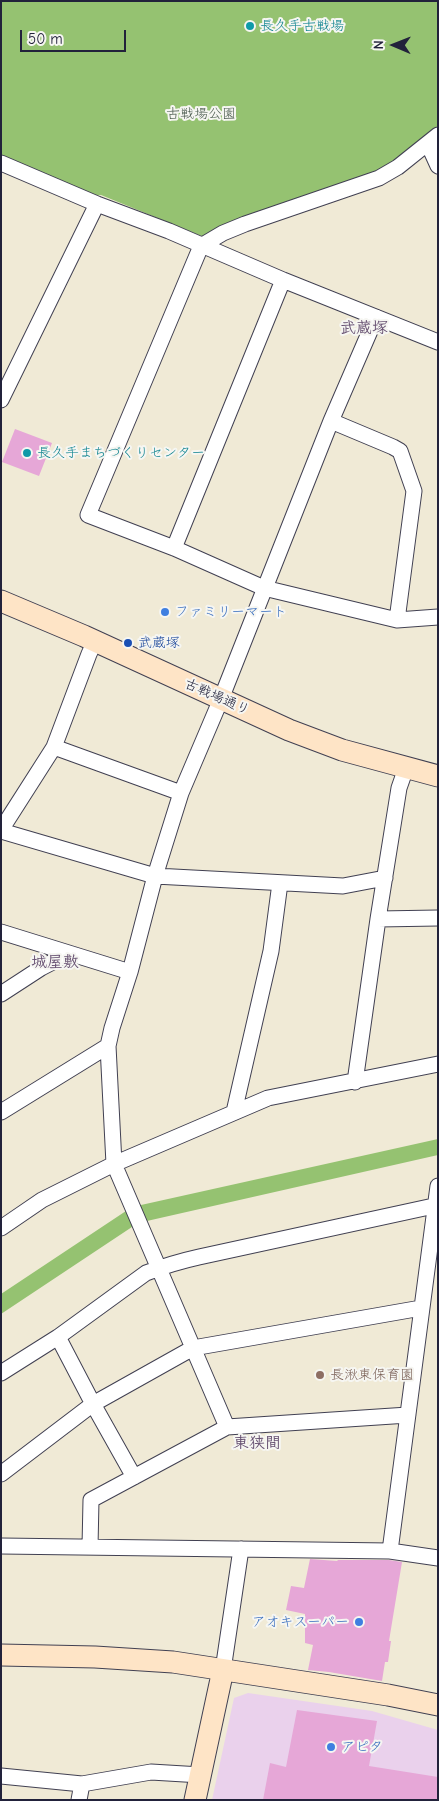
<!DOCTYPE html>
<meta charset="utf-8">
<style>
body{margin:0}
#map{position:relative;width:439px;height:1801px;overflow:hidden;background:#f0ead6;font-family:"Comic Neue",sans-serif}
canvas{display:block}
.frame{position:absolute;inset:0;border:2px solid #22223b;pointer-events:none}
.north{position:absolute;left:369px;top:20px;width:50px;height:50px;-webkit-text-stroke:4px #f6f6f2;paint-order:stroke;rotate:271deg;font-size:14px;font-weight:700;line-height:20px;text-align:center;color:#22223b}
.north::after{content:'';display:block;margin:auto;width:18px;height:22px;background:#22223b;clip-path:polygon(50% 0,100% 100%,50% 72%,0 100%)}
.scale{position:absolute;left:20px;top:30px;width:106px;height:22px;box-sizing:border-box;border:2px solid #22223b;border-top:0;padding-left:6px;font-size:15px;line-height:18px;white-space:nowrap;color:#22223b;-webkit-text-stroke:4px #f6f6f2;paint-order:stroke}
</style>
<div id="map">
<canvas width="439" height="1801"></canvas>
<div class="frame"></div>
<div class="north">N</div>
<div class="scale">50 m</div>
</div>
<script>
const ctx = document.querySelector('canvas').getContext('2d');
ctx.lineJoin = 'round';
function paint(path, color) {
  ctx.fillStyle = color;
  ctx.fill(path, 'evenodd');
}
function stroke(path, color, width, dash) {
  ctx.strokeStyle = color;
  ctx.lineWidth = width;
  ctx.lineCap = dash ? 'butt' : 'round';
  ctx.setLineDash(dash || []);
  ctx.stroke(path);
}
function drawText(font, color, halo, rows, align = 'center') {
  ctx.font = font + ' "Comic Neue","Klee One",sans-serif';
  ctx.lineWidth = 4;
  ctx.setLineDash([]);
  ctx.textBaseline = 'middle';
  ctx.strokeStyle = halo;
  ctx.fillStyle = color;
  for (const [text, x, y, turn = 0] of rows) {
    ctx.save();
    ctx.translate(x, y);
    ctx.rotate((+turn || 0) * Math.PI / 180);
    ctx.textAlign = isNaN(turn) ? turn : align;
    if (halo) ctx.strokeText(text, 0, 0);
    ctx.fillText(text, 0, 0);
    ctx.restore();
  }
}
paint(new Path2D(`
 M 248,1693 L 372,1711 L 438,1730 L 438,1800 L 212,1800 L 234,1698 Z`), '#ead1ec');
paint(new Path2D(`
 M 1,1 L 438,1 L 438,128 L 393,162 L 378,171 L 204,237 L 101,195 L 96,196 L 1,158 Z
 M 438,1139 L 438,1155 L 138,1223 L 1,1314 L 1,1294 L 132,1207 Z`), '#95c271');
paint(new Path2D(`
 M 15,429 L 52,443 L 39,476 L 2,462 Z
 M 310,1559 L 337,1561 L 338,1560 L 389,1560 L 402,1562 L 389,1641 L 391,1641 L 388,1662 L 385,1662 L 382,1681 L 329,1672 L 308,1670 L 313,1645 L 305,1643 L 305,1614 L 286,1610 L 291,1586 L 304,1588 Z
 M 297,1710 L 377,1721 L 369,1766 L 438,1777 L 438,1800 L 263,1800 L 270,1763 L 286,1767 Z`), '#e6a7d7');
const street = new Path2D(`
 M 438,135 L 398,167 L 379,178 L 245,224 L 223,233 L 201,246 L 88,515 L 174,548 L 264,588 L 397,620 L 438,617
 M 428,144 L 438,166
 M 1,163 L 97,204 L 169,231 L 283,280 L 438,342
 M 1,400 L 97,204
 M 331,421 L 393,447 L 400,451 L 414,491 L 397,620
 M 174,548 L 283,280
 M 54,747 L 181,793
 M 1,830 L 54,747 L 89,654 L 95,641
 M 1,831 L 155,876 L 343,886 L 385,878
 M 378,919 L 438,918
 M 1,932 L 130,972
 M 1,994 L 41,968 L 68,954
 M 355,1082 L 378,919 L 399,788 L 406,768
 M 1,1112 L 108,1046
 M 234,1112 L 271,951 L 280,883
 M 1,1228 L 42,1200 L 114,1164 L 268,1098 L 438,1064
 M 58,1337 L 93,1404 L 134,1477
 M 1,1373 L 58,1337 L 146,1273 C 164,1266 181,1261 199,1257 L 438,1205
 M 227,1427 L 114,1164 L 108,1046 L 112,1028 L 130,972 L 155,876 L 181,793 L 221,699 L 331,421 L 376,317
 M 1,1474 L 93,1404 L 193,1348 L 421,1308
 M 1,1546 L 390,1551 L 438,1558
 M 90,1547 L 91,1500 L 227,1427 L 408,1415
 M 390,1551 L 438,1186
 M 223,1670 L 241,1549
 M 1,1776 L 82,1784 L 151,1772 L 201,1775
 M 79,1800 L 82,1784`);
const secondary = new Path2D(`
 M 1,601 L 84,636 L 289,730 L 342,750 L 438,776
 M 1,1655 L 95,1657 L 173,1662 L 388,1695 L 438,1705
 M 195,1800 L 223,1670`);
stroke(street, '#414052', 17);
stroke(secondary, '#414052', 23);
stroke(street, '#fff', 15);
stroke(secondary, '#fee4c6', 21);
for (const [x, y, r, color] of [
 [250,26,5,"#0f9aa8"],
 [27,453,5,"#0f9aa8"],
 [165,612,5,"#3f7fe0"],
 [128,643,5,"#1a4fb4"],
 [320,1375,5,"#8d6e63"],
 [359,1622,5,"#3f7fe0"],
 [331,1747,5,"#3f7fe0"]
]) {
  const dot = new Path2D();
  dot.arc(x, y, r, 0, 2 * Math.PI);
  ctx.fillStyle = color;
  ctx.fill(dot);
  stroke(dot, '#f6f6f2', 2);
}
drawText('14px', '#0d838f', '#f6f6f2', [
 ["長久手古戦場",260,26],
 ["長久手まちづくりセンター",37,453]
], 'left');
drawText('14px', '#4a5a4e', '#f6f6f2', [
 ["古戦場公園",201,114]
]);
drawText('14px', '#366cbe', '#f6f6f2', [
 ["ファミリーマート",175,612],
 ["アオキスーパー",349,1622,"right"],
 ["アピタ",341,1747]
], 'left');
drawText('14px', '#164399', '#f6f6f2', [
 ["武蔵塚",138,643]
], 'left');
drawText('14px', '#22223b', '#f6f6f2', [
 ["古戦場通り",217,697,24]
]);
drawText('14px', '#785e54', '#f6f6f2', [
 ["長湫東保育園",330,1375]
], 'left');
drawText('bold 16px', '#675172', '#f6f6f2', [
 ["武蔵塚",364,328],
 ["城屋敷",55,962],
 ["東狭間",257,1443]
]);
</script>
